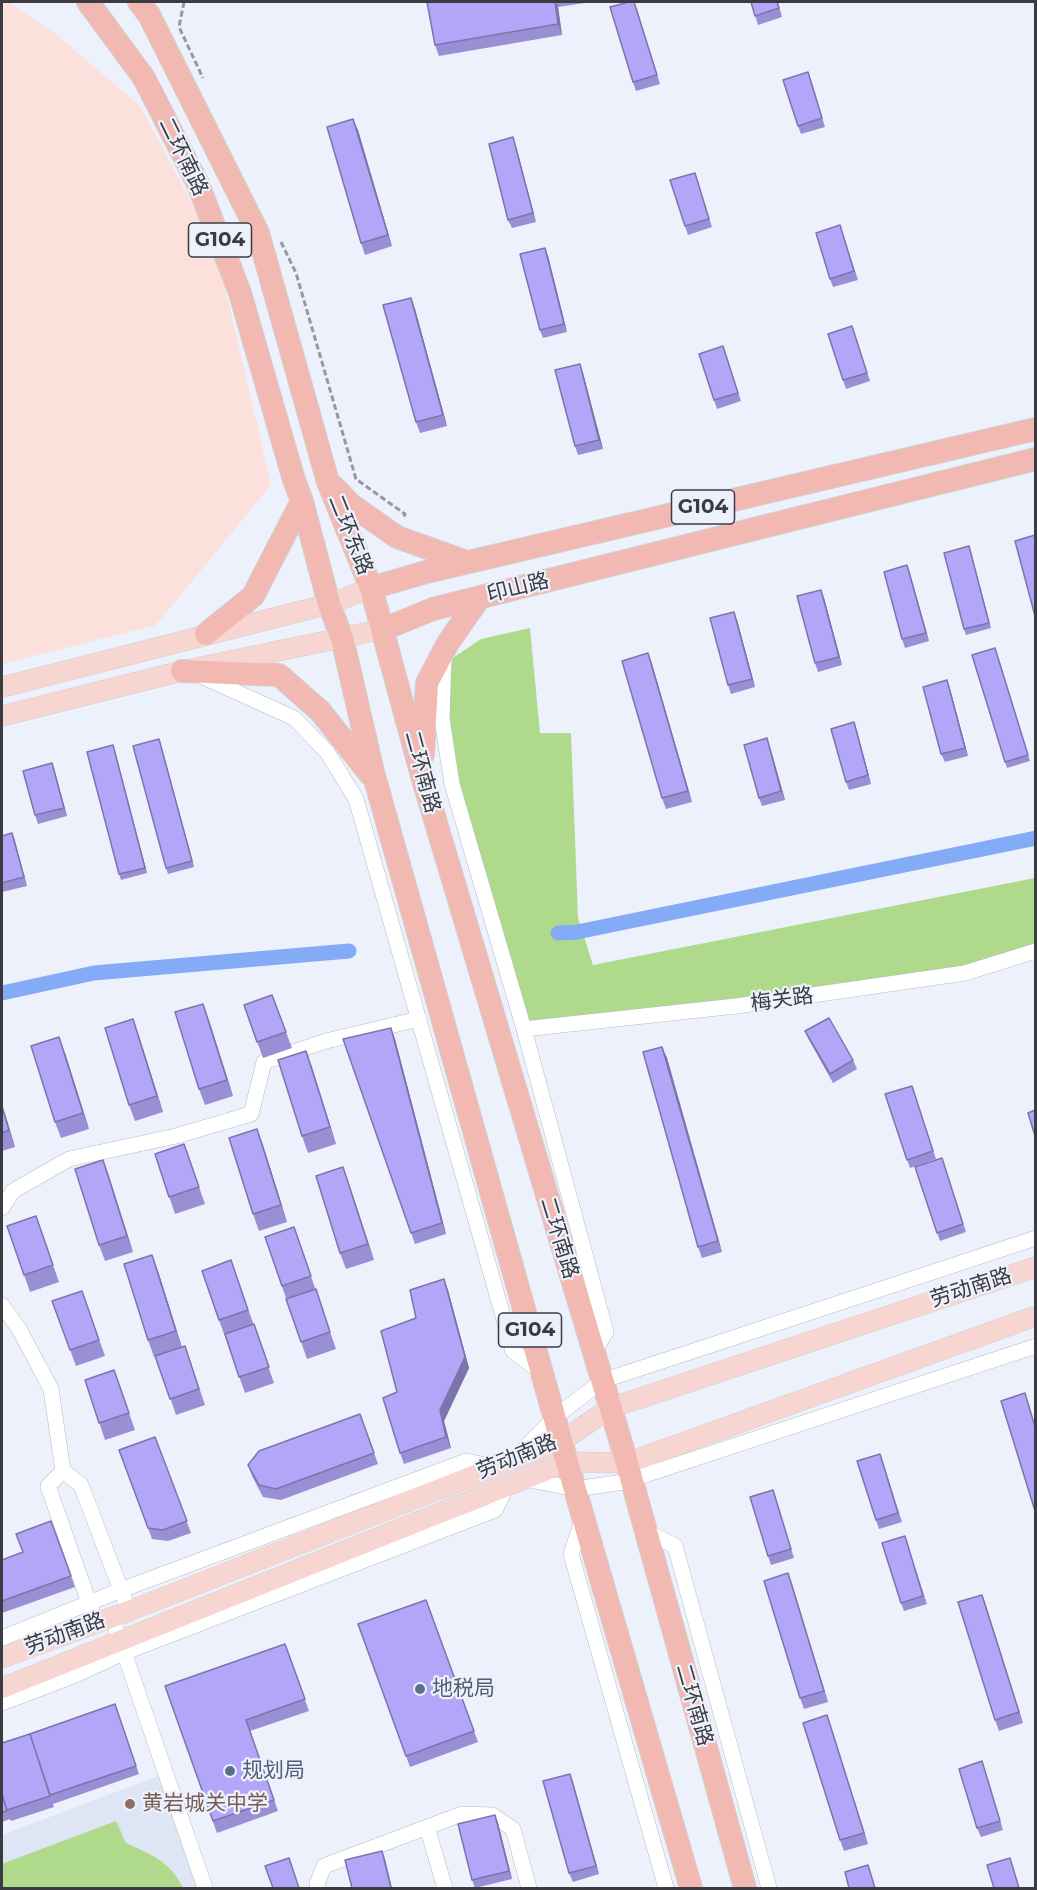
<!DOCTYPE html>
<meta charset="utf-8">
<style>
body{margin:0}
#map{position:relative;width:1037px;height:1890px;overflow:hidden;background:#edf1fc;font-family:Montserrat,sans-serif}
canvas{display:block}
.frame{position:absolute;inset:0;border:3px solid #3b3c41;pointer-events:none}
</style>
<div id="map">
<canvas width="1037" height="1890"></canvas>
<div class="frame"></div>
</div>
<script>
const ctx = document.querySelector('canvas').getContext('2d');
ctx.lineJoin = 'round';
function paint(path, color) {
  ctx.fillStyle = color;
  ctx.fill(path, 'evenodd');
}
function stroke(path, color, width, dash) {
  ctx.strokeStyle = color;
  ctx.lineWidth = width;
  ctx.lineCap = dash ? 'butt' : 'round';
  ctx.setLineDash(dash || []);
  ctx.stroke(path);
}
function drawText(font, color, halo, rows, align = 'center') {
  ctx.font = font + ' Montserrat,"Noto Sans SC",sans-serif';
  ctx.lineWidth = 4.5;
  ctx.setLineDash([]);
  ctx.textBaseline = 'middle';
  ctx.strokeStyle = halo;
  ctx.fillStyle = color;
  for (const [text, x, y, turn = 0] of rows) {
    ctx.save();
    ctx.translate(x, y);
    ctx.rotate((+turn || 0) * Math.PI / 180);
    ctx.textAlign = isNaN(turn) ? turn : align;
    if (halo) ctx.strokeText(text, 0, 0);
    ctx.fillText(text, 0, 0);
    ctx.restore();
  }
}
paint(new Path2D(`
 M 166,1773 L 205,1888 L 2,1888 L 2,1835 Z`), '#dee5f5');
paint(new Path2D(`
 M 2,2 L 9,2 L 57,35 L 141,107 L 216,249 L 271,485 L 156,625 L 2,664 Z`), '#fbe0db');
paint(new Path2D(`
 M 530,628 L 540,733 L 571,733 L 578,918 L 593,965 L 1035,878 L 1035,951 L 965,973 L 524,1029 L 452,784 L 444,664 L 481,639 Z
 M 116,1821 L 126,1843 C 152,1855 170,1861 183,1888 L 2,1888 L 2,1864 Z`), '#afda8c');
stroke(new Path2D(`
 M 558,933 L 577,932 L 1036,838
 M 2,993 L 94,973 L 349,951`), '#84acf6', 15);
const minor = new Path2D(`
 M 444,658 L 442,719 L 452,784 L 524,1029 L 606,1332 L 594,1352
 M 201,676 L 294,718 L 327,752 L 356,799 L 513,1351 L 542,1373
 M 524,1029 L 736,1006 L 965,973 L 1036,951
 M 2,1208 L 13,1191 L 69,1159 L 176,1136 L 251,1114 L 264,1062 L 326,1041 L 419,1019
 M 2,1305 L 19,1329 L 51,1389 L 63,1471 L 81,1485 L 129,1611
 M 515,1458 L 555,1417 L 602,1381 L 1036,1238
 M 63,1471 L 48,1486 L 92,1611
 M 525,1479 L 575,1489 L 624,1482 L 1036,1346
 M 583,1518 L 571,1554 L 666,1888
 M 646,1531 L 675,1546 L 769,1888
 M 112,1617 L 205,1888
 M 2,1638 L 121,1590 L 466,1461 L 496,1467
 M 2,1703 L 78,1674 L 123,1653 L 495,1510 L 507,1486
 M 427,1827 L 445,1888
 M 318,1888 L 317,1884 L 324,1866 L 462,1814 L 492,1815 L 513,1829 L 529,1888`);
const major = new Path2D(`
 M 2,687 L 329,604 L 371,588
 M 2,716 L 182,671 L 384,629
 M 2,1658 L 129,1611 L 562,1441 L 610,1408 L 1036,1267
 M 2,1688 L 567,1462 L 627,1463 L 1036,1316`);
const highway = new Path2D(`
 M 88,2 L 144,78 L 198,184 L 240,293 L 294,480 L 302,501 L 329,604 L 342,638 L 373,772 L 567,1462 L 691,1888
 M 139,2 L 149,15 L 258,233 L 328,482 L 371,588 L 422,776 L 627,1463 L 745,1888
 M 334,487 L 350,504 L 397,537 L 467,562
 M 371,588 L 426,572 L 1036,429
 M 384,629 L 433,609 L 1036,459
 M 206,634 L 253,596 L 302,501
 M 182,671 L 279,675 L 320,711 L 370,774
 M 423,754 L 427,683 L 448,643 L 480,597`);
stroke(minor, '#b7bbc5', 16);
stroke(major, '#d0d0d1', 21);
stroke(highway, '#d0d0d1', 24);
stroke(new Path2D(`
 M 184,2 L 179,27 L 203,78
 M 281,242 L 296,273 L 356,479 L 405,514 L 403,518`), '#9699a1', 3, [6, 3]);
stroke(minor, '#fff', 15);
stroke(major, '#f7d5d1', 20);
stroke(highway, '#f2b9b2', 22);
paint(new Path2D(`
 M 427,2 L 591,2 L 558,7 L 562,35 L 439,56 L 435,45 Z
 M 751,2 L 778,2 L 782,17 L 758,25 Z
 M 637,9 L 660,84 L 636,91 L 633,82 Z
 M 811,80 L 825,127 L 801,134 L 798,126 Z
 M 358,130 L 392,246 L 365,255 L 361,243 Z
 M 513,137 L 536,222 L 512,228 L 508,220 Z
 M 695,173 L 712,227 L 688,235 L 670,180 Z
 M 843,234 L 858,280 L 833,287 L 830,279 Z
 M 548,256 L 567,332 L 543,338 L 540,330 Z
 M 411,298 L 415,309 L 447,426 L 420,433 L 416,422 Z
 M 855,335 L 870,381 L 846,389 L 843,380 Z
 M 723,346 L 741,401 L 717,409 L 714,400 Z
 M 583,373 L 603,449 L 578,455 L 575,446 Z
 M 971,552 L 991,628 L 966,635 L 964,629 Z
 M 910,574 L 929,641 L 905,648 L 902,639 Z
 M 824,598 L 842,665 L 818,672 L 815,663 Z
 M 737,620 L 755,687 L 731,694 L 728,685 Z
 M 995,648 L 1030,761 L 1007,768 L 972,655 Z
 M 648,653 L 652,664 L 692,802 L 666,809 L 662,798 Z
 M 950,689 L 968,756 L 945,762 L 941,754 Z
 M 857,731 L 871,784 L 849,790 L 846,782 Z
 M 159,739 L 194,867 L 168,874 L 166,868 Z
 M 113,745 L 147,873 L 121,880 L 119,874 Z
 M 770,747 L 785,800 L 762,806 L 759,798 Z
 M 52,763 L 67,816 L 38,824 L 35,815 Z
 M 12,833 L 27,886 L 2,892 L 2,836 Z
 M 272,995 L 292,1048 L 263,1058 L 244,1005 Z
 M 203,1004 L 233,1096 L 205,1105 L 199,1089 Z
 M 133,1019 L 163,1112 L 135,1121 L 129,1105 Z
 M 805,1031 L 853,1060 L 857,1069 L 833,1083 L 809,1040 Z
 M 343,1039 L 395,1039 L 446,1234 L 415,1244 Z
 M 662,1047 L 667,1058 L 722,1252 L 702,1258 L 698,1247 Z
 M 306,1051 L 336,1144 L 308,1153 L 302,1136 Z
 M 65,1053 L 89,1129 L 61,1138 L 55,1122 Z
 M 912,1086 L 936,1159 L 910,1168 L 885,1094 Z
 M 2,1104 L 15,1147 L 2,1151 Z
 M 184,1144 L 205,1204 L 175,1214 L 155,1154 Z
 M 263,1145 L 287,1222 L 259,1231 L 253,1214 Z
 M 942,1158 L 966,1232 L 940,1241 L 915,1167 Z
 M 103,1160 L 133,1252 L 105,1261 L 99,1245 Z
 M 349,1184 L 374,1260 L 346,1269 L 340,1253 Z
 M 36,1216 L 59,1282 L 30,1292 L 7,1226 Z
 M 294,1227 L 336,1349 L 307,1359 L 265,1237 Z
 M 231,1260 L 274,1383 L 245,1393 L 219,1320 Z
 M 158,1271 L 182,1347 L 185,1346 L 205,1405 L 176,1415 L 156,1356 L 154,1357 L 148,1340 Z
 M 448,1290 L 469,1368 L 444,1421 L 451,1448 L 404,1464 L 400,1453 L 397,1392 L 416,1318 Z
 M 82,1291 L 105,1356 L 76,1366 L 52,1301 Z
 M 114,1370 L 135,1430 L 105,1440 L 85,1380 Z
 M 360,1414 L 378,1464 L 281,1500 L 263,1497 L 252,1476 L 248,1465 Z
 M 155,1437 L 191,1533 L 168,1541 L 152,1539 L 119,1450 Z
 M 883,1462 L 902,1522 L 879,1529 L 876,1520 Z
 M 773,1490 L 794,1558 L 771,1565 L 768,1556 Z
 M 51,1521 L 75,1587 L 2,1613 L 2,1560 L 23,1552 Z
 M 905,1536 L 927,1604 L 904,1611 L 901,1603 Z
 M 788,1573 L 828,1702 L 804,1709 L 800,1698 Z
 M 982,1595 L 1023,1723 L 999,1731 L 995,1720 Z
 M 426,1600 L 478,1742 L 410,1767 L 406,1756 Z
 M 285,1644 L 309,1711 L 250,1731 L 278,1811 L 217,1833 L 165,1686 Z
 M 115,1704 L 139,1774 L 53,1804 L 54,1807 L 11,1821 L 10,1819 L 2,1822 L 2,1743 Z
 M 831,1727 L 868,1844 L 844,1851 L 840,1840 Z
 M 985,1770 L 1003,1830 L 981,1837 L 977,1828 Z
 M 570,1774 L 599,1874 L 573,1882 L 569,1873 Z
 M 495,1815 L 498,1823 L 512,1879 L 475,1888 L 472,1880 Z`), '#9a8ed4');
paint(new Path2D(`
 M 555,2 L 556,2 L 558,7 L 562,35 L 558,24 Z
 M 353,119 L 358,130 L 392,246 L 388,235 Z
 M 513,137 L 516,146 L 536,222 L 533,213 Z
 M 545,248 L 548,256 L 567,332 L 564,324 Z
 M 411,298 L 415,309 L 447,426 L 443,415 Z
 M 580,364 L 583,373 L 603,449 L 599,440 Z
 M 907,565 L 910,574 L 929,641 L 926,633 Z
 M 821,590 L 824,598 L 842,665 L 839,657 Z
 M 734,612 L 737,620 L 755,687 L 752,679 Z
 M 648,653 L 652,664 L 692,802 L 688,791 Z
 M 947,680 L 950,689 L 968,756 L 965,748 Z
 M 854,722 L 857,731 L 871,784 L 868,775 Z
 M 767,738 L 770,747 L 785,800 L 781,791 Z
 M 159,739 L 161,745 L 194,867 L 192,861 Z
 M 113,745 L 115,751 L 147,873 L 145,868 Z
 M 52,763 L 55,772 L 67,816 L 64,808 Z
 M 12,833 L 15,841 L 27,886 L 24,877 Z
 M 203,1004 L 209,1020 L 233,1096 L 227,1080 Z
 M 133,1019 L 139,1036 L 163,1112 L 157,1096 Z
 M 391,1028 L 395,1039 L 446,1234 L 442,1223 Z
 M 59,1037 L 65,1053 L 89,1129 L 83,1113 Z
 M 662,1047 L 667,1058 L 722,1252 L 718,1241 Z
 M 306,1051 L 312,1067 L 336,1144 L 330,1127 Z
 M 2,1104 L 15,1147 L 9,1130 Z
 M 257,1129 L 263,1145 L 287,1222 L 281,1205 Z
 M 103,1160 L 109,1176 L 133,1252 L 127,1236 Z
 M 343,1167 L 349,1184 L 374,1260 L 368,1244 Z
 M 152,1255 L 158,1271 L 182,1348 L 176,1331 Z
 M 444,1279 L 448,1290 L 469,1368 L 444,1421 L 451,1448 L 446,1437 L 440,1410 Z
 M 788,1573 L 792,1584 L 828,1702 L 824,1691 Z
 M 982,1595 L 986,1606 L 1023,1723 L 1019,1712 Z
 M 827,1715 L 831,1727 L 868,1844 L 864,1833 Z
 M 570,1774 L 573,1782 L 599,1874 L 596,1866 Z
 M 495,1815 L 498,1823 L 512,1879 L 509,1871 Z
 M 382,1851 L 385,1859 L 392,1888 L 391,1888 Z`), '#7d74ad');
const building = new Path2D(`
 M 427,2 L 555,2 L 558,24 L 435,45 Z
 M 629,2 L 634,2 L 657,75 L 633,82 L 610,7 Z
 M 751,2 L 777,2 L 779,8 L 755,16 Z
 M 808,72 L 822,118 L 798,126 L 783,80 Z
 M 353,119 L 388,235 L 361,243 L 327,127 Z
 M 513,137 L 533,213 L 508,220 L 489,144 Z
 M 695,173 L 709,219 L 685,226 L 670,180 Z
 M 840,225 L 854,271 L 830,279 L 816,233 Z
 M 545,248 L 564,324 L 540,330 L 520,254 Z
 M 411,298 L 443,415 L 416,422 L 383,305 Z
 M 852,326 L 867,373 L 843,380 L 828,334 Z
 M 723,346 L 738,393 L 714,400 L 699,354 Z
 M 580,364 L 599,440 L 575,446 L 555,370 Z
 M 1035,535 L 1035,616 L 1015,541 Z
 M 969,546 L 989,623 L 964,629 L 944,553 Z
 M 907,565 L 926,633 L 902,639 L 884,572 Z
 M 821,590 L 839,657 L 815,663 L 797,596 Z
 M 734,612 L 752,679 L 728,685 L 710,618 Z
 M 995,648 L 1028,755 L 1005,762 L 972,655 Z
 M 648,653 L 688,791 L 662,798 L 622,661 Z
 M 947,680 L 965,748 L 941,754 L 923,687 Z
 M 854,722 L 868,775 L 846,782 L 831,729 Z
 M 767,738 L 781,791 L 759,798 L 744,745 Z
 M 159,739 L 192,861 L 166,868 L 133,746 Z
 M 113,745 L 145,868 L 119,874 L 87,752 Z
 M 52,763 L 64,808 L 35,815 L 23,771 Z
 M 12,833 L 24,877 L 2,883 L 2,836 Z
 M 272,995 L 286,1032 L 257,1042 L 244,1005 Z
 M 203,1004 L 227,1080 L 199,1089 L 175,1012 Z
 M 829,1018 L 853,1060 L 830,1074 L 805,1031 Z
 M 133,1019 L 157,1096 L 129,1105 L 105,1028 Z
 M 391,1028 L 442,1223 L 411,1233 L 343,1039 Z
 M 59,1037 L 83,1113 L 55,1122 L 31,1046 Z
 M 662,1047 L 718,1241 L 698,1247 L 643,1052 Z
 M 306,1051 L 330,1127 L 302,1136 L 278,1060 Z
 M 912,1086 L 933,1151 L 907,1160 L 885,1094 Z
 M 2,1107 L 9,1130 L 2,1133 Z
 M 1035,1110 L 1035,1136 L 1028,1113 Z
 M 257,1129 L 281,1205 L 253,1214 L 229,1138 Z
 M 184,1144 L 199,1187 L 169,1197 L 155,1154 Z
 M 942,1158 L 963,1224 L 937,1233 L 915,1167 Z
 M 103,1160 L 127,1236 L 99,1245 L 75,1169 Z
 M 343,1167 L 368,1244 L 340,1253 L 316,1176 Z
 M 36,1216 L 53,1265 L 24,1275 L 7,1226 Z
 M 294,1227 L 311,1276 L 282,1286 L 265,1237 Z
 M 152,1255 L 176,1331 L 148,1340 L 124,1264 Z
 M 231,1260 L 248,1310 L 219,1320 L 202,1271 Z
 M 444,1279 L 465,1357 L 440,1410 L 446,1437 L 400,1453 L 383,1398 L 397,1392 L 381,1331 L 416,1318 L 410,1290 Z
 M 316,1289 L 330,1332 L 301,1342 L 286,1299 Z
 M 82,1291 L 99,1340 L 70,1350 L 52,1301 Z
 M 254,1324 L 269,1367 L 239,1377 L 225,1334 Z
 M 185,1346 L 199,1389 L 170,1399 L 155,1356 Z
 M 114,1370 L 129,1413 L 99,1423 L 85,1380 Z
 M 1025,1393 L 1035,1427 L 1035,1511 L 1001,1401 Z
 M 360,1414 L 374,1453 L 276,1489 L 259,1485 L 248,1465 L 259,1451 Z
 M 155,1437 L 187,1521 L 163,1530 L 148,1528 L 119,1450 Z
 M 880,1454 L 898,1513 L 876,1520 L 857,1461 Z
 M 773,1490 L 791,1549 L 768,1556 L 750,1497 Z
 M 51,1521 L 71,1576 L 2,1601 L 2,1560 L 23,1552 L 16,1534 Z
 M 905,1536 L 923,1596 L 901,1603 L 882,1543 Z
 M 788,1573 L 824,1691 L 800,1698 L 764,1581 Z
 M 982,1595 L 1019,1712 L 995,1720 L 958,1602 Z
 M 426,1600 L 474,1731 L 406,1756 L 358,1624 Z
 M 285,1644 L 305,1699 L 246,1720 L 274,1800 L 213,1821 L 165,1686 Z
 M 115,1704 L 136,1766 L 50,1795 L 30,1734 Z
 M 827,1715 L 864,1833 L 840,1840 L 803,1723 Z
 M 30,1734 L 50,1796 L 7,1810 L 2,1794 L 2,1743 Z
 M 982,1761 L 1000,1821 L 977,1828 L 959,1769 Z
 M 570,1774 L 596,1866 L 569,1873 L 543,1781 Z
 M 2,1794 L 7,1811 L 2,1812 Z
 M 495,1815 L 509,1871 L 472,1880 L 458,1824 Z
 M 382,1851 L 391,1888 L 352,1888 L 345,1860 Z
 M 289,1858 L 299,1888 L 273,1888 L 265,1866 Z
 M 1010,1858 L 1019,1888 L 994,1888 L 987,1865 Z
 M 868,1865 L 875,1888 L 849,1888 L 845,1872 Z`);
paint(building, '#b3a5f7');
stroke(building, '#7d74ad', 1.5);
for (const [x, y, r, color] of [
 [420,1689,6,"#5c6f8a"],
 [230,1771,6,"#5c6f8a"],
 [130,1804,6,"#8d6e63"]
]) {
  const dot = new Path2D();
  dot.arc(x, y, r, 0, 2 * Math.PI);
  ctx.fillStyle = color;
  ctx.fill(dot);
  stroke(dot, '#edf1fc', 2);
}
for (const [x, y, w] of [
 [220,240,63],
 [703,507,63],
 [530,1330,63]
]) {
  const box = new Path2D();
  box.roundRect(x - w / 2, y - 17, w, 34, 4.5);
  ctx.fillStyle = '#edf1fc';
  ctx.fill(box);
  stroke(box, '#3b3c41', 1.5);
}
drawText('bold 20px', '#3b3c41', null, [
 ["G104",220,240],
 ["G104",703,507],
 ["G104",530,1330]
]);
drawText('21px', '#3b3c41', '#edf1fc', [
 ["二环南路",183,157,64],
 ["二环东路",350,535,68],
 ["印山路",518,588,-14],
 ["二环南路",422,772,75],
 ["梅关路",782,1000,-8],
 ["二环南路",559,1238,73],
 ["劳动南路",971,1288,-18],
 ["劳动南路",517,1457,-22],
 ["劳动南路",65,1634,-20],
 ["二环南路",694,1705,74]
]);
drawText('21px', '#4e5e75', '#edf1fc', [
 ["地税局",432,1689],
 ["规划局",242,1771]
], 'left');
drawText('21px', '#785e54', '#edf1fc', [
 ["黄岩城关中学",142,1804]
], 'left');
</script>
